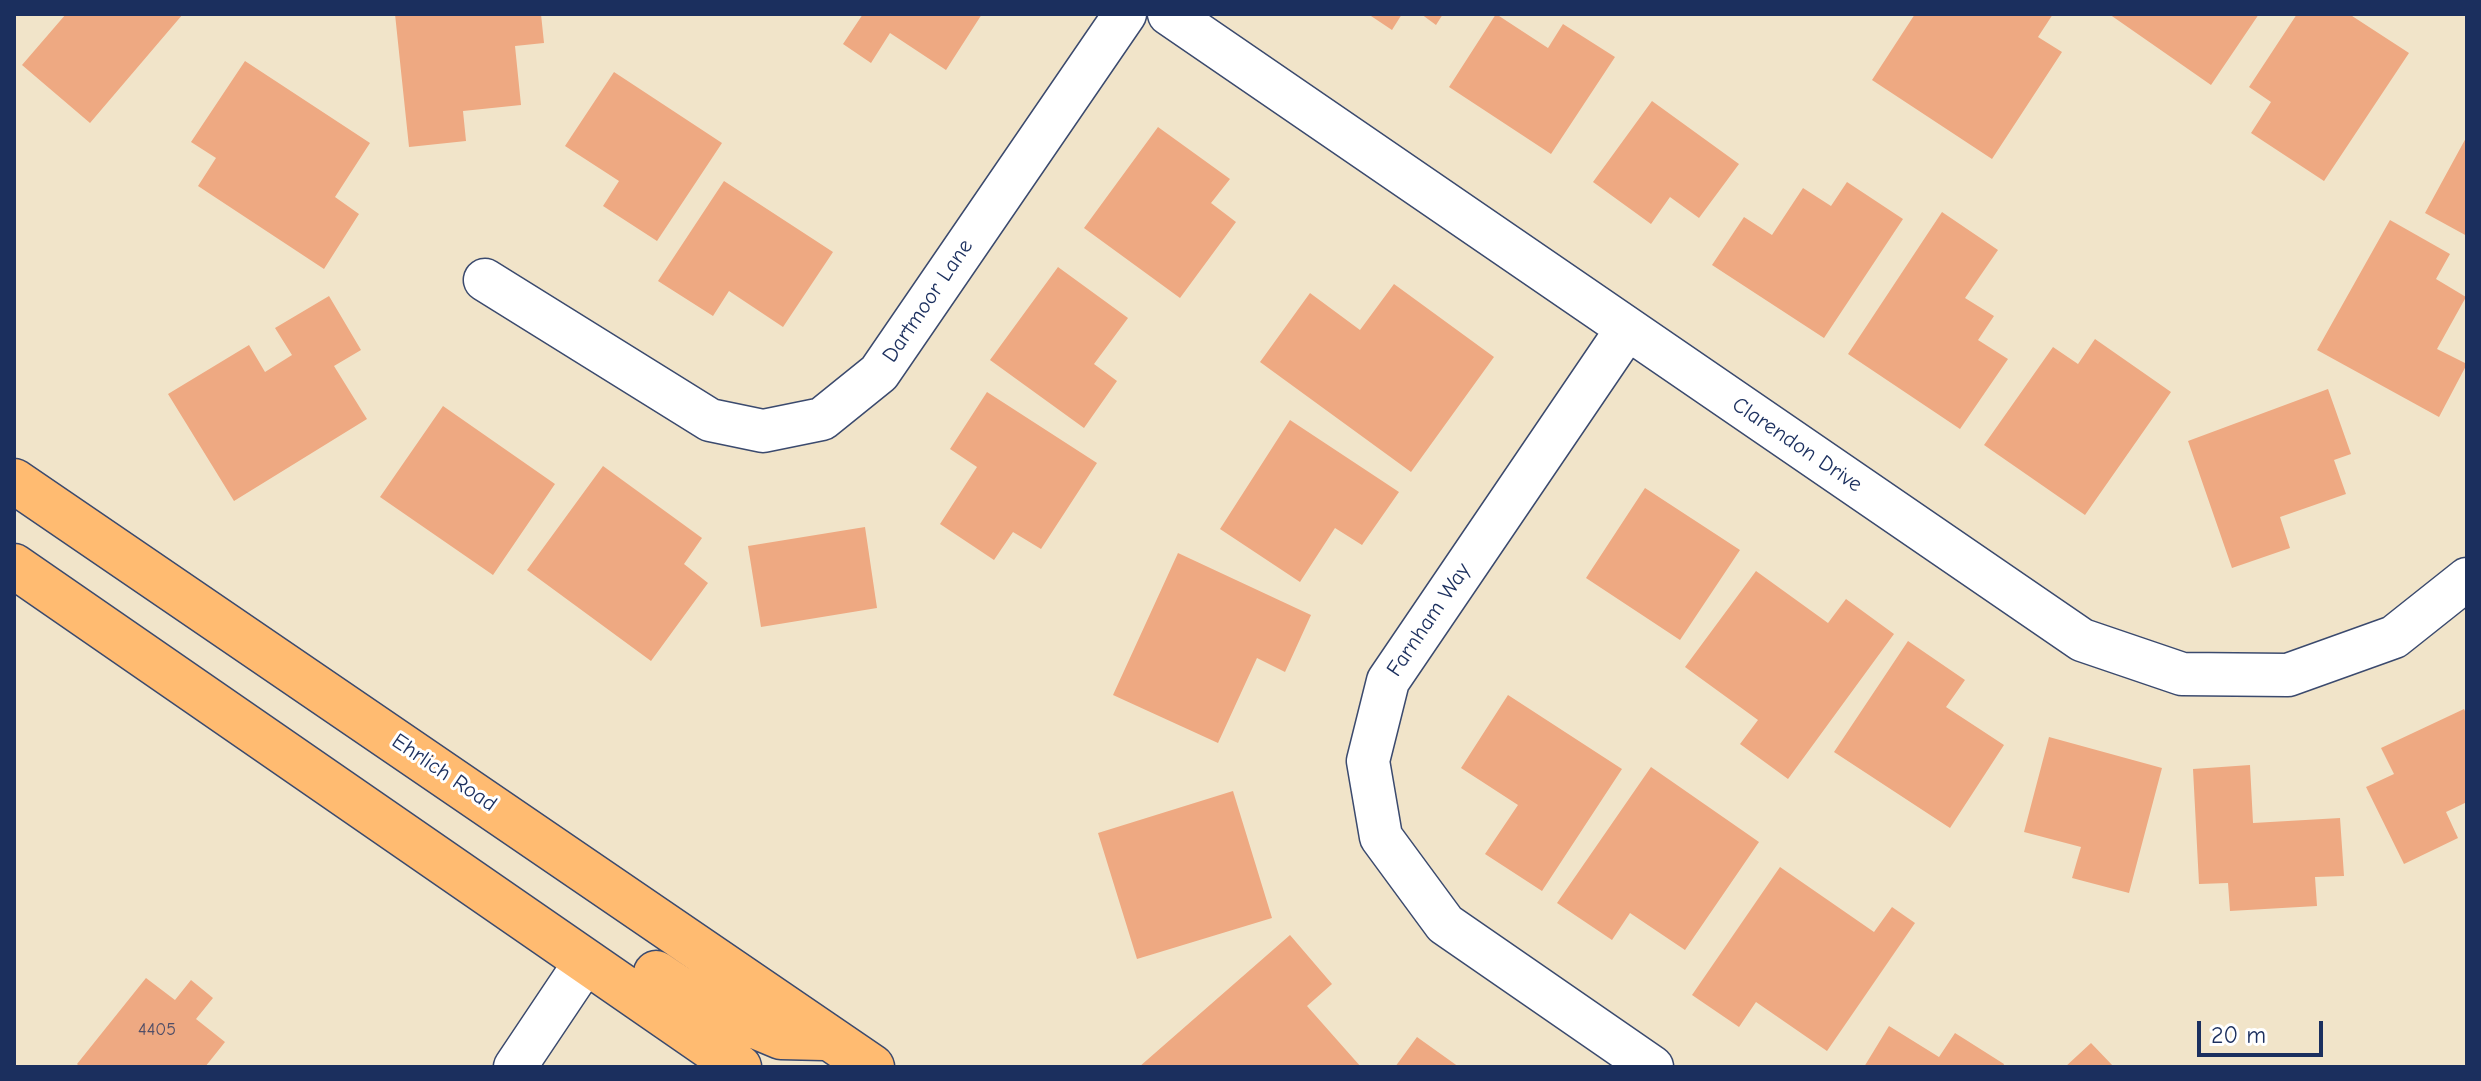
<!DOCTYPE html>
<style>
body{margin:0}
#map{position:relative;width:2481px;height:1081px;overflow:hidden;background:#f1e4c9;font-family:"Comic Neue",sans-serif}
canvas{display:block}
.frame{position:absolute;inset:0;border:16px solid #1b2f5e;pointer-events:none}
.scale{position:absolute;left:2197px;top:1021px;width:126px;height:36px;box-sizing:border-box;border:4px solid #1b2f5e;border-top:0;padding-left:10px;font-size:24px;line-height:28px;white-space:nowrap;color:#1b2f5e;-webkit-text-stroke:6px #fff;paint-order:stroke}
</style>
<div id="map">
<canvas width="2481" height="1081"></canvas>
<div class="frame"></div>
<div class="scale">20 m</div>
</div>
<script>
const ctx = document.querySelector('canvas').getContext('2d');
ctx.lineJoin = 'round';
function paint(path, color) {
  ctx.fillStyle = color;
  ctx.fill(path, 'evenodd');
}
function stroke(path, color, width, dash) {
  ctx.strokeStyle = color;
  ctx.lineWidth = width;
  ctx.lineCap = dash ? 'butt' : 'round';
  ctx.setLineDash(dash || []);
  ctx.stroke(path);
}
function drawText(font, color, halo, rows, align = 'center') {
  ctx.font = font + ' "Comic Neue",sans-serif';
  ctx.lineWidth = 6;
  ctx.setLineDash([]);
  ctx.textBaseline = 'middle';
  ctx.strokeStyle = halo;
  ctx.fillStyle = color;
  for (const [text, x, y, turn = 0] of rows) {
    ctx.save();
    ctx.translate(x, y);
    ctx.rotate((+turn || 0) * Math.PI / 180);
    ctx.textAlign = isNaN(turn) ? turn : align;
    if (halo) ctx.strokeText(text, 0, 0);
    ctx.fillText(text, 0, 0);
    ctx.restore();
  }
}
paint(new Path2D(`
 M 66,14 L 183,14 L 90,123 L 22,65 Z
 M 395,14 L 541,14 L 544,43 L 515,46 L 521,105 L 463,111 L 466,141 L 409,147 Z
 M 863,14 L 982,14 L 946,70 L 890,33 L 871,63 L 843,44 Z
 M 1368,14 L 1402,14 L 1392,30 Z
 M 1421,14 L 1443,14 L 1436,25 Z
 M 1496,14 L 1548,48 L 1563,24 L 1615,57 L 1551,154 L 1449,87 Z
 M 1915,14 L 2053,14 L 2038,37 L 2062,52 L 1992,159 L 1872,80 Z
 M 2109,14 L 2259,14 L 2211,85 Z
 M 2297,14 L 2349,14 L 2409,53 L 2324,181 L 2251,133 L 2271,102 L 2249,87 Z
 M 245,61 L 370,143 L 335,197 L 359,214 L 324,269 L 198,186 L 216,158 L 191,142 Z
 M 614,72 L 722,143 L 657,241 L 603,206 L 619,181 L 565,146 Z
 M 1652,101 L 1739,164 L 1699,218 L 1670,197 L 1651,224 L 1593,182 Z
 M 1158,127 L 1230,179 L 1211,203 L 1236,222 L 1180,298 L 1084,228 Z
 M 2467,136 L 2467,236 L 2425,213 Z
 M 724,181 L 833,252 L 783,327 L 729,291 L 713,316 L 658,281 Z
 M 1847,182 L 1903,219 L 1824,338 L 1712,265 L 1744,217 L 1772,235 L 1803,188 L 1831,206 Z
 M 1942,212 L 1998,250 L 1965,298 L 1994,316 L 1978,340 L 2008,359 L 1960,429 L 1848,354 Z
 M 2390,220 L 2450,254 L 2436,279 L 2466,297 L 2437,349 L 2467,364 L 2439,417 L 2317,350 Z
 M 1058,267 L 1128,318 L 1094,364 L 1117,381 L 1084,428 L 990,360 Z
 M 1394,284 L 1494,357 L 1411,472 L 1260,362 L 1310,293 L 1360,330 Z
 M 329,296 L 361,350 L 334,366 L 367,419 L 234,501 L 168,394 L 249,345 L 265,372 L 292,355 L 275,328 Z
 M 2095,339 L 2171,392 L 2085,515 L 1984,445 L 2053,347 L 2078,364 Z
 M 2328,389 L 2351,454 L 2334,460 L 2346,494 L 2280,517 L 2290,548 L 2232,568 L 2188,441 Z
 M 987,392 L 1097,463 L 1041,549 L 1013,532 L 994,560 L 940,524 L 977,467 L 950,449 Z
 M 443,406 L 555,484 L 493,575 L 380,497 Z
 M 1290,420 L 1399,492 L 1362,545 L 1335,528 L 1300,582 L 1220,529 Z
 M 603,466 L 702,538 L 684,564 L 708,583 L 651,661 L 527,570 Z
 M 1645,488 L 1740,550 L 1680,640 L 1586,578 Z
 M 865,527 L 877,608 L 761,627 L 748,546 Z
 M 1178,553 L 1311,615 L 1285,672 L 1257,658 L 1218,743 L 1113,695 Z
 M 1756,571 L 1828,623 L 1846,599 L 1894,634 L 1788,779 L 1740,744 L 1758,720 L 1685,667 Z
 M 1908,641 L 1965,680 L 1946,707 L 2004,745 L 1950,828 L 1834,752 Z
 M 1508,695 L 1622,769 L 1542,891 L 1485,854 L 1518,805 L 1461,768 Z
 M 2464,709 L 2467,715 L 2467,802 L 2446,812 L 2458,838 L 2404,864 L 2366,787 L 2394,774 L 2381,748 Z
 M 2049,737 L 2162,768 L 2129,893 L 2072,878 L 2081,847 L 2024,832 Z
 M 2250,765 L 2253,823 L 2340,818 L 2344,876 L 2315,877 L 2317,906 L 2230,911 L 2228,883 L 2199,884 L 2193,769 Z
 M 1651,767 L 1759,842 L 1685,950 L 1630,913 L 1612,940 L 1557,903 Z
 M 1233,791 L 1272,918 L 1137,959 L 1098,833 Z
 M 1780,867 L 1874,932 L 1892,907 L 1915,923 L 1827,1051 L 1756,1002 L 1739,1027 L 1692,995 Z
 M 1290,935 L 1332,984 L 1307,1006 L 1361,1067 L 1139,1067 Z
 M 146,978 L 175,1000 L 191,980 L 213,998 L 196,1019 L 225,1042 L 205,1067 L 80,1067 L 77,1064 Z
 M 1889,1026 L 1939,1057 L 1955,1033 L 2004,1064 L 2003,1067 L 1864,1067 Z
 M 1417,1037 L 1459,1067 L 1395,1067 Z
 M 2091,1043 L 2114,1067 L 2065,1067 Z`), '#eea982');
const minor = new Path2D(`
 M 1169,14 L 2082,640 L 2182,674 L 2288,675 L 2394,637 L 2467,579
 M 485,280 L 710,420 L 763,431 L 822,419 L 879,373 L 1125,14
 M 1627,329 L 1388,681 L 1368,761 L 1381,837 L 1445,924 L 1652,1067
 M 515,1067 L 586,961`);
const major = new Path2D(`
 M 14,481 L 872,1067
 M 14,566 L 739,1067
 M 656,973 L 702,1004 L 781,1037 L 824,1038`);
stroke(minor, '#3b4a6e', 45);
stroke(major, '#3b4a6e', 47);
stroke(minor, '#fff', 42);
stroke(major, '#ffbb71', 44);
drawText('18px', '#504e67', null, [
 ["4405",157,1030]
]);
drawText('22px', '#1b2f5e', '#fff', [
 ["Dartmoor Lane",928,301,-56],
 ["Clarendon Drive",1797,445,34],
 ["Farnham Way",1429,620,-56],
 ["Ehrlich Road",444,773,34]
]);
</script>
